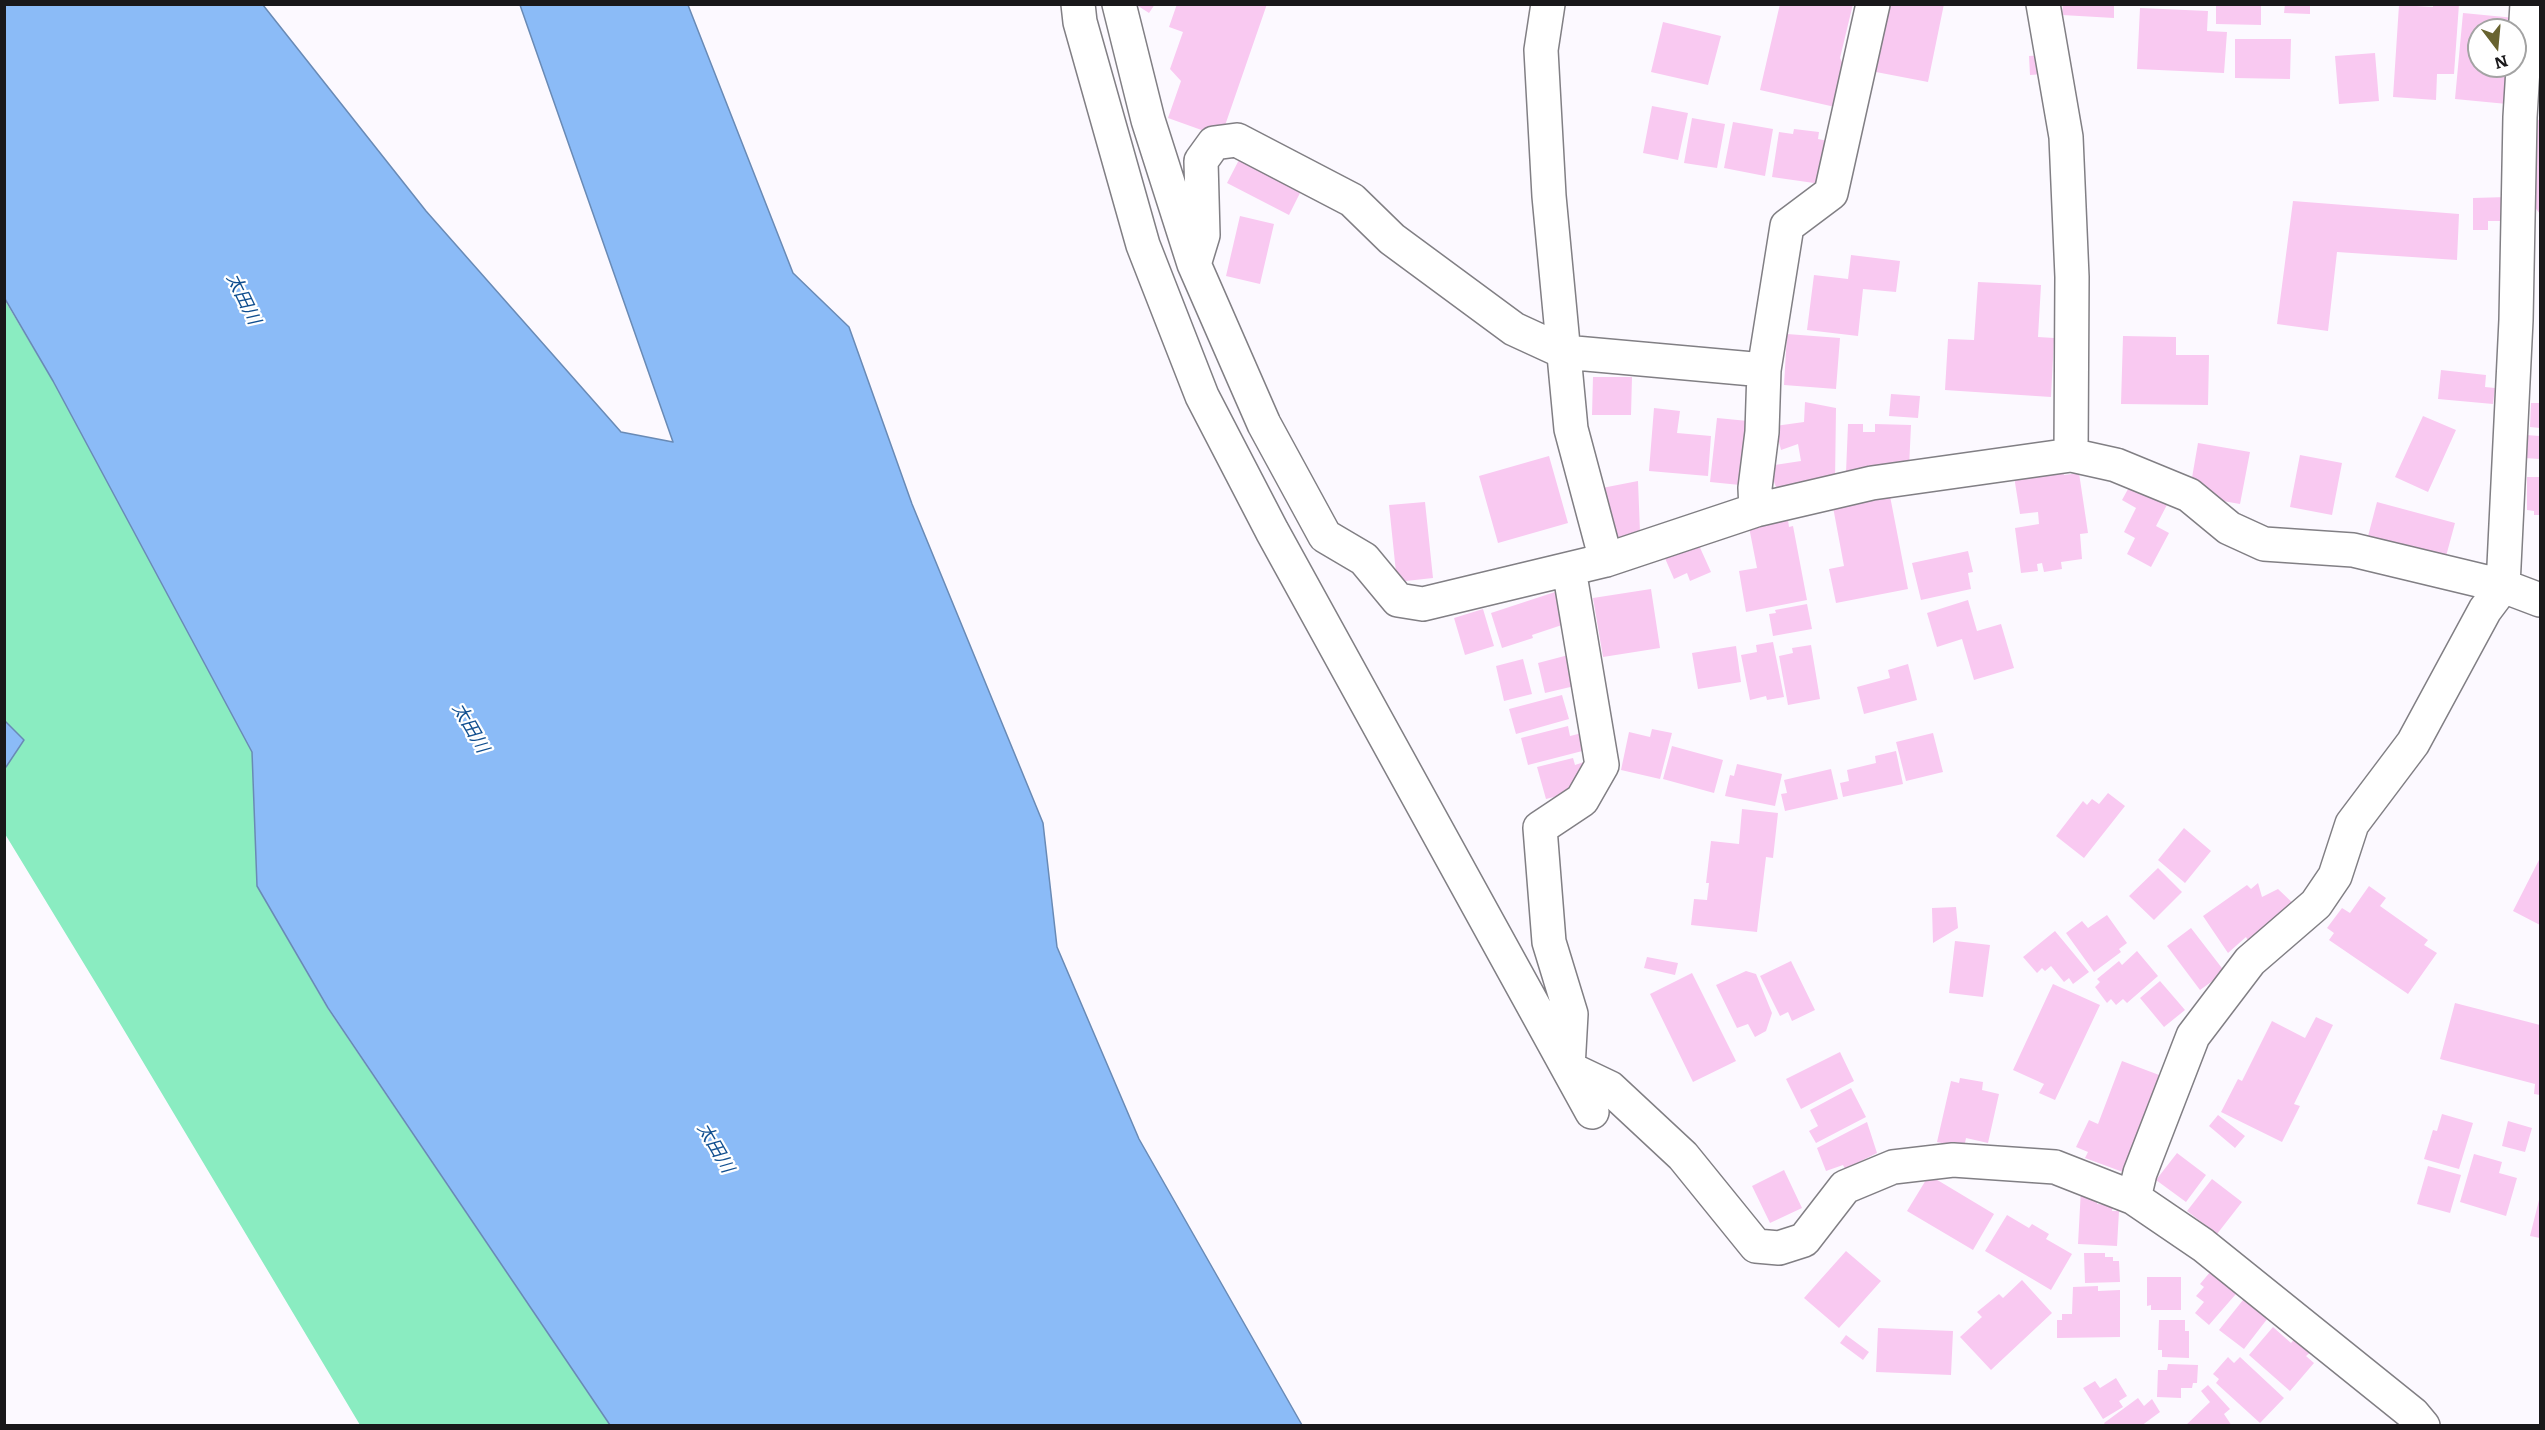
<!DOCTYPE html>
<meta charset="utf-8">
<style>
body{margin:0}
#map{position:relative;width:2545px;height:1430px;overflow:hidden;background:#fcf9ff;font-family:Literata,serif}
canvas{display:block}
.frame{position:absolute;inset:0;border:6px solid #19181a;pointer-events:none}
.north{position:absolute;left:2467px;top:18px;width:60px;height:60px;box-sizing:border-box;background:#fff;border:2px solid #a3a3a3;border-radius:50%;rotate:164deg;font-size:16px;font-weight:700;line-height:24px;text-align:center;color:#19181a}
.north::after{content:'';display:block;margin:auto;width:21px;height:27px;background:#686330;clip-path:polygon(50% 0,100% 100%,50% 72%,0 100%)}
</style>
<div id="map">
<canvas width="2545" height="1430"></canvas>
<div class="frame"></div>
<div class="north">N</div>
</div>
<script>
const ctx = document.querySelector('canvas').getContext('2d');
ctx.lineJoin = 'round';
function paint(path, color) {
  ctx.fillStyle = color;
  ctx.fill(path, 'evenodd');
}
function stroke(path, color, width, dash) {
  ctx.strokeStyle = color;
  ctx.lineWidth = width;
  ctx.lineCap = dash ? 'butt' : 'round';
  ctx.setLineDash(dash || []);
  ctx.stroke(path);
}
function drawText(font, color, halo, rows, align = 'center') {
  ctx.font = font + ' Literata,"Noto Sans JP",serif';
  ctx.lineWidth = 4.5;
  ctx.setLineDash([]);
  ctx.textBaseline = 'middle';
  ctx.strokeStyle = halo;
  ctx.fillStyle = color;
  for (const [text, x, y, turn = 0] of rows) {
    ctx.save();
    ctx.translate(x, y);
    ctx.rotate((+turn || 0) * Math.PI / 180);
    ctx.textAlign = isNaN(turn) ? turn : align;
    if (halo) ctx.strokeText(text, 0, 0);
    ctx.fillText(text, 0, 0);
    ctx.restore();
  }
}
paint(new Path2D(`
 M 4,299 L 53,381 L 252,752 L 257,886 L 328,1009 L 610,1425 L 360,1425 L 103,995 L 5,834 L 5,767 L 24,740 L 4,721 Z`), '#8aecc1');
const water = new Path2D(`
 M 4,5 L 263,5 L 426,211 L 621,432 L 673,442 L 520,5 L 688,5 L 793,273 L 849,327 L 912,504 L 1043,823 L 1057,947 L 1139,1139 L 1302,1425 L 610,1425 L 328,1008 L 257,886 L 252,752 L 53,381 L 5,299 Z
 M 5,721 L 24,740 L 6,767 L 4,767 Z`);
paint(water, '#8bbbf7');
stroke(water, '#698ab5', 1.5);
paint(new Path2D(`
 M 1135,4 L 1155,4 L 1149,13 Z
 M 1177,4 L 1267,4 L 1221,137 L 1168,118 L 1181,81 L 1170,69 L 1183,32 L 1169,27 Z
 M 1780,4 L 1853,4 L 1840,58 L 1844,66 L 1835,107 L 1760,90 Z
 M 1890,4 L 1944,4 L 1928,82 L 1876,72 Z
 M 2063,4 L 2114,4 L 2114,18 L 2062,15 Z
 M 2216,4 L 2261,4 L 2261,25 L 2216,24 Z
 M 2285,4 L 2310,4 L 2310,14 L 2284,13 Z
 M 2433,4 L 2459,4 L 2454,74 L 2437,74 L 2436,100 L 2393,97 L 2399,5 L 2433,7 Z
 M 2140,8 L 2208,11 L 2207,31 L 2227,32 L 2224,73 L 2137,69 Z
 M 2463,13 L 2515,18 L 2514,30 L 2479,30 L 2479,66 L 2511,66 L 2507,104 L 2455,99 Z
 M 1663,22 L 1721,36 L 1708,85 L 1651,72 Z
 M 2235,39 L 2291,39 L 2290,79 L 2235,78 Z
 M 2375,53 L 2379,101 L 2339,104 L 2335,56 Z
 M 2044,55 L 2045,74 L 2030,75 L 2029,56 Z
 M 1652,106 L 1688,113 L 1678,160 L 1643,153 Z
 M 1692,118 L 1725,124 L 1717,168 L 1684,163 Z
 M 2540,119 L 2540,214 L 2530,201 L 2530,125 Z
 M 1733,122 L 1773,129 L 1765,176 L 1724,168 Z
 M 1794,129 L 1819,132 L 1818,139 L 1828,141 L 1821,184 L 1772,177 L 1779,132 L 1793,134 Z
 M 1241,156 L 1303,187 L 1289,215 L 1227,183 Z
 M 2507,197 L 2507,221 L 2488,221 L 2488,230 L 2473,230 L 2473,198 Z
 M 2293,201 L 2459,214 L 2457,260 L 2337,252 L 2328,331 L 2277,324 Z
 M 1240,216 L 1274,224 L 1260,284 L 1226,276 Z
 M 1851,255 L 1900,261 L 1896,292 L 1863,289 L 1858,336 L 1807,330 L 1814,275 L 1848,279 Z
 M 1978,282 L 2041,285 L 2038,337 L 2054,338 L 2051,397 L 1945,390 L 1948,339 L 1974,340 Z
 M 1787,334 L 1840,338 L 1836,389 L 1784,385 Z
 M 2123,336 L 2176,337 L 2176,355 L 2209,355 L 2208,405 L 2121,404 Z
 M 2441,370 L 2486,375 L 2485,387 L 2495,388 L 2493,404 L 2438,399 Z
 M 1593,377 L 1632,377 L 1631,415 L 1592,415 Z
 M 1891,394 L 1920,396 L 1918,418 L 1889,416 Z
 M 1805,402 L 1836,408 L 1835,482 L 1779,495 L 1768,466 L 1801,461 L 1798,444 L 1781,450 L 1775,426 L 1804,422 Z
 M 2531,403 L 2540,403 L 2540,428 L 2530,427 Z
 M 1654,408 L 1680,411 L 1677,433 L 1711,436 L 1708,476 L 1649,471 Z
 M 2423,416 L 2456,430 L 2428,492 L 2395,477 Z
 M 1717,418 L 1748,421 L 1740,485 L 1710,482 Z
 M 1848,424 L 1863,424 L 1863,432 L 1875,432 L 1875,424 L 1911,425 L 1909,468 L 1846,473 Z
 M 2526,435 L 2540,436 L 2540,459 L 2524,458 Z
 M 2198,443 L 2250,452 L 2240,504 L 2189,495 Z
 M 2300,455 L 2342,463 L 2332,515 L 2290,507 Z
 M 1549,456 L 1568,523 L 1498,543 L 1479,476 Z
 M 2062,463 L 2064,475 L 2079,473 L 2088,533 L 2080,534 L 2082,559 L 2061,562 L 2062,569 L 2044,572 L 2042,563 L 2037,564 L 2038,571 L 2021,573 L 2015,528 L 2039,524 L 2038,512 L 2020,514 L 2013,470 Z
 M 2527,477 L 2540,477 L 2540,515 L 2534,515 L 2534,511 L 2527,510 Z
 M 2133,480 L 2170,499 L 2156,526 L 2169,533 L 2151,567 L 2127,554 L 2135,538 L 2124,532 L 2136,508 L 2122,500 Z
 M 1638,481 L 1640,532 L 1617,538 L 1602,488 Z
 M 1890,496 L 1908,589 L 1836,603 L 1829,569 L 1844,566 L 1833,507 Z
 M 1425,502 L 1433,578 L 1397,582 L 1389,505 Z
 M 2377,502 L 2455,523 L 2445,560 L 2367,540 Z
 M 1788,520 L 1789,527 L 1793,526 L 1807,600 L 1746,612 L 1739,571 L 1757,568 L 1749,527 Z
 M 1697,541 L 1711,572 L 1690,581 L 1687,573 L 1674,579 L 1664,556 Z
 M 1968,551 L 1973,572 L 1968,573 L 1971,589 L 1921,600 L 1912,563 Z
 M 1651,589 L 1660,648 L 1603,657 L 1593,598 Z
 M 1561,590 L 1571,622 L 1532,635 L 1533,638 L 1502,648 L 1491,613 Z
 M 1968,600 L 1977,631 L 2001,624 L 2014,668 L 1974,680 L 1962,639 L 1937,647 L 1927,613 Z
 M 1807,604 L 1812,629 L 1773,636 L 1769,614 L 1776,613 L 1775,610 Z
 M 1483,609 L 1494,646 L 1465,655 L 1454,618 Z
 M 1773,642 L 1784,697 L 1767,700 L 1766,696 L 1750,700 L 1741,655 L 1757,652 L 1756,645 Z
 M 1811,645 L 1820,699 L 1788,705 L 1779,656 L 1793,653 L 1792,648 Z
 M 1736,646 L 1741,682 L 1698,689 L 1692,653 Z
 M 1576,653 L 1583,684 L 1545,693 L 1538,663 Z
 M 1523,659 L 1532,694 L 1504,701 L 1496,666 Z
 M 1908,664 L 1917,700 L 1864,714 L 1857,687 L 1890,678 L 1888,670 Z
 M 1562,695 L 1569,719 L 1516,734 L 1509,709 Z
 M 1568,726 L 1570,736 L 1590,731 L 1594,748 L 1528,765 L 1521,738 Z
 M 1652,729 L 1672,733 L 1660,779 L 1621,770 L 1629,732 L 1650,737 Z
 M 1933,733 L 1943,772 L 1906,781 L 1896,742 Z
 M 1672,746 L 1723,760 L 1714,793 L 1663,779 Z
 M 1896,751 L 1903,784 L 1843,797 L 1840,783 L 1849,781 L 1847,770 L 1876,763 L 1875,756 Z
 M 1573,758 L 1575,765 L 1587,761 L 1582,790 L 1546,799 L 1537,767 Z
 M 1737,764 L 1782,774 L 1775,806 L 1725,796 L 1730,775 L 1734,776 Z
 M 1831,769 L 1838,799 L 1785,811 L 1781,794 L 1787,793 L 1784,780 Z
 M 2108,793 L 2125,806 L 2084,858 L 2056,836 L 2083,801 L 2087,805 L 2092,799 L 2099,804 Z
 M 1742,809 L 1778,813 L 1773,858 L 1766,857 L 1757,932 L 1691,925 L 1694,899 L 1707,900 L 1709,883 L 1706,883 L 1711,841 L 1739,844 Z
 M 2184,828 L 2211,851 L 2185,883 L 2158,860 Z
 M 2540,858 L 2540,925 L 2513,911 Z
 M 2158,868 L 2182,892 L 2154,920 L 2129,896 Z
 M 2258,883 L 2262,897 L 2278,889 L 2298,908 L 2249,943 L 2246,937 L 2228,953 L 2203,916 L 2247,885 L 2251,889 Z
 M 2369,886 L 2386,898 L 2380,906 L 2428,940 L 2424,945 L 2437,953 L 2408,994 L 2329,940 L 2334,933 L 2327,928 L 2342,908 L 2350,913 Z
 M 1956,907 L 1958,928 L 1933,943 L 1932,908 Z
 M 2107,915 L 2127,943 L 2119,949 L 2121,952 L 2094,972 L 2066,933 L 2082,921 L 2088,928 Z
 M 2191,928 L 2225,972 L 2200,990 L 2167,946 Z
 M 2055,931 L 2089,972 L 2073,984 L 2069,978 L 2064,982 L 2051,966 L 2045,971 L 2042,968 L 2037,973 L 2023,957 Z
 M 1955,941 L 1990,945 L 1983,997 L 1949,993 Z
 M 2137,951 L 2158,976 L 2127,1003 L 2123,999 L 2116,1005 L 2111,999 L 2107,1003 L 2095,987 L 2100,982 L 2097,979 L 2119,961 L 2122,965 Z
 M 1647,957 L 1678,963 L 1675,975 L 1644,968 Z
 M 1791,961 L 1815,1010 L 1792,1021 L 1788,1012 L 1780,1016 L 1760,976 Z
 M 1746,971 L 1756,974 L 1772,1013 L 1766,1031 L 1755,1037 L 1748,1024 L 1737,1028 L 1716,985 Z
 M 1692,973 L 1736,1061 L 1693,1082 L 1650,994 Z
 M 2160,981 L 2185,1010 L 2164,1027 L 2140,998 Z
 M 2053,984 L 2100,1005 L 2055,1100 L 2039,1093 L 2044,1084 L 2013,1070 Z
 M 2455,1003 L 2540,1025 L 2540,1095 L 2534,1094 L 2535,1084 L 2440,1059 Z
 M 2316,1017 L 2333,1025 L 2294,1104 L 2300,1106 L 2282,1142 L 2221,1112 L 2238,1079 L 2242,1081 L 2272,1021 L 2305,1038 Z
 M 1840,1052 L 1854,1081 L 1801,1109 L 1786,1079 Z
 M 2122,1061 L 2167,1078 L 2131,1175 L 2085,1158 L 2088,1152 L 2076,1147 L 2089,1120 L 2098,1124 Z
 M 1960,1078 L 1983,1082 L 1982,1090 L 1999,1094 L 1988,1143 L 1966,1138 L 1964,1148 L 1937,1142 L 1951,1081 L 1959,1083 Z
 M 1851,1088 L 1866,1117 L 1816,1143 L 1809,1131 L 1818,1126 L 1810,1110 Z
 M 2442,1114 L 2473,1123 L 2459,1169 L 2424,1159 L 2433,1130 L 2437,1131 Z
 M 2218,1115 L 2245,1136 L 2235,1148 L 2209,1126 Z
 M 2508,1121 L 2532,1128 L 2525,1152 L 2502,1146 Z
 M 1867,1122 L 1877,1153 L 1845,1169 L 1843,1165 L 1826,1171 L 1817,1148 Z
 M 2177,1153 L 2206,1175 L 2186,1202 L 2156,1180 Z
 M 2474,1154 L 2502,1162 L 2499,1173 L 2517,1178 L 2506,1216 L 2460,1202 Z
 M 2428,1166 L 2461,1175 L 2450,1213 L 2417,1204 Z
 M 1784,1170 L 1802,1208 L 1770,1223 L 1752,1186 Z
 M 1929,1175 L 1994,1214 L 1973,1250 L 1907,1211 Z
 M 2212,1179 L 2242,1202 L 2217,1234 L 2187,1211 Z
 M 2081,1189 L 2098,1190 L 2097,1204 L 2113,1205 L 2112,1211 L 2119,1211 L 2117,1246 L 2078,1244 Z
 M 2540,1196 L 2540,1238 L 2530,1236 Z
 M 2007,1215 L 2029,1228 L 2032,1224 L 2049,1234 L 2046,1239 L 2072,1254 L 2051,1290 L 1985,1251 Z
 M 1846,1251 L 1881,1281 L 1839,1328 L 1804,1298 Z
 M 2084,1253 L 2105,1253 L 2105,1257 L 2113,1257 L 2113,1261 L 2119,1261 L 2120,1282 L 2085,1283 Z
 M 2211,1271 L 2242,1287 L 2209,1325 L 2195,1313 L 2204,1302 L 2196,1296 L 2204,1287 L 2200,1284 Z
 M 2147,1277 L 2181,1277 L 2181,1310 L 2151,1310 L 2151,1305 L 2147,1306 Z
 M 2022,1280 L 2052,1313 L 1991,1370 L 1960,1337 L 1982,1317 L 1977,1312 L 1999,1294 L 2003,1298 Z
 M 2098,1286 L 2098,1291 L 2120,1290 L 2120,1337 L 2057,1338 L 2057,1320 L 2062,1320 L 2062,1314 L 2072,1314 L 2073,1287 Z
 M 2247,1295 L 2271,1314 L 2244,1349 L 2219,1330 Z
 M 2159,1320 L 2185,1320 L 2185,1331 L 2189,1331 L 2189,1358 L 2162,1357 L 2162,1350 L 2158,1350 Z
 M 2273,1327 L 2291,1343 L 2297,1336 L 2312,1351 L 2306,1356 L 2314,1363 L 2290,1391 L 2249,1355 Z
 M 1878,1328 L 1953,1331 L 1951,1375 L 1876,1372 Z
 M 1846,1335 L 1869,1352 L 1863,1360 L 1840,1343 Z
 M 2228,1357 L 2234,1363 L 2240,1357 L 2284,1398 L 2260,1423 L 2216,1383 L 2219,1379 L 2213,1374 Z
 M 2168,1364 L 2198,1365 L 2197,1383 L 2193,1383 L 2192,1388 L 2181,1388 L 2181,1398 L 2157,1397 L 2158,1370 L 2167,1370 Z
 M 2116,1378 L 2127,1396 L 2119,1401 L 2123,1407 L 2103,1419 L 2083,1388 L 2095,1381 L 2100,1388 Z
 M 2208,1385 L 2230,1409 L 2224,1414 L 2232,1426 L 2185,1426 L 2210,1402 L 2201,1391 Z
 M 2138,1398 L 2144,1406 L 2152,1399 L 2160,1412 L 2141,1426 L 2106,1426 L 2104,1423 Z`), '#f9c9f1');
const minor = new Path2D(`
 M 1078,4 L 1080,22 L 1143,245 L 1202,396 L 1272,531 L 1592,1112
 M 1119,4 L 1148,120 L 1194,264 L 1264,424 L 1325,536 L 1364,559 L 1398,600 L 1423,604 L 1606,560 L 1756,510 L 1872,483 L 2071,455 L 2116,465 L 2189,495 L 2229,528 L 2264,544 L 2353,550 L 2503,586 L 2540,600
 M 1548,4 L 1541,50 L 1549,196 L 1571,429 L 1606,560
 M 2043,4 L 2066,137 L 2072,277 L 2071,455
 M 1196,258 L 1203,235 L 1201,161 L 1214,143 L 1237,140 L 1352,200 L 1392,239 L 1514,329 L 1564,352 L 1764,370
 M 1756,510 L 1755,488 L 1762,432 L 1764,370 L 1787,226 L 1831,193 L 1873,4
 M 1569,569 L 1602,765 L 1582,800 L 1540,828 L 1549,942 L 1571,1014 L 1568,1068 L 1610,1088 L 1683,1156 L 1756,1246 L 1779,1248 L 1804,1240 L 1845,1187 L 1893,1167 L 1953,1160 L 2055,1167 L 2134,1198 L 2203,1245 L 2413,1414 L 2423,1426
 M 2134,1198 L 2140,1173 L 2193,1036 L 2250,961 L 2316,904 L 2335,876 L 2352,824 L 2413,743 L 2485,610 L 2503,586 L 2516,320 L 2520,117 L 2527,4`);
stroke(minor, '#817f84', 36);
stroke(minor, '#fff', 33);
drawText('italic 18px', '#104e8f', '#fff', [
 ["太田川",243,299,64],
 ["太田川",470,728,60],
 ["太田川",715,1148,60]
]);
</script>
